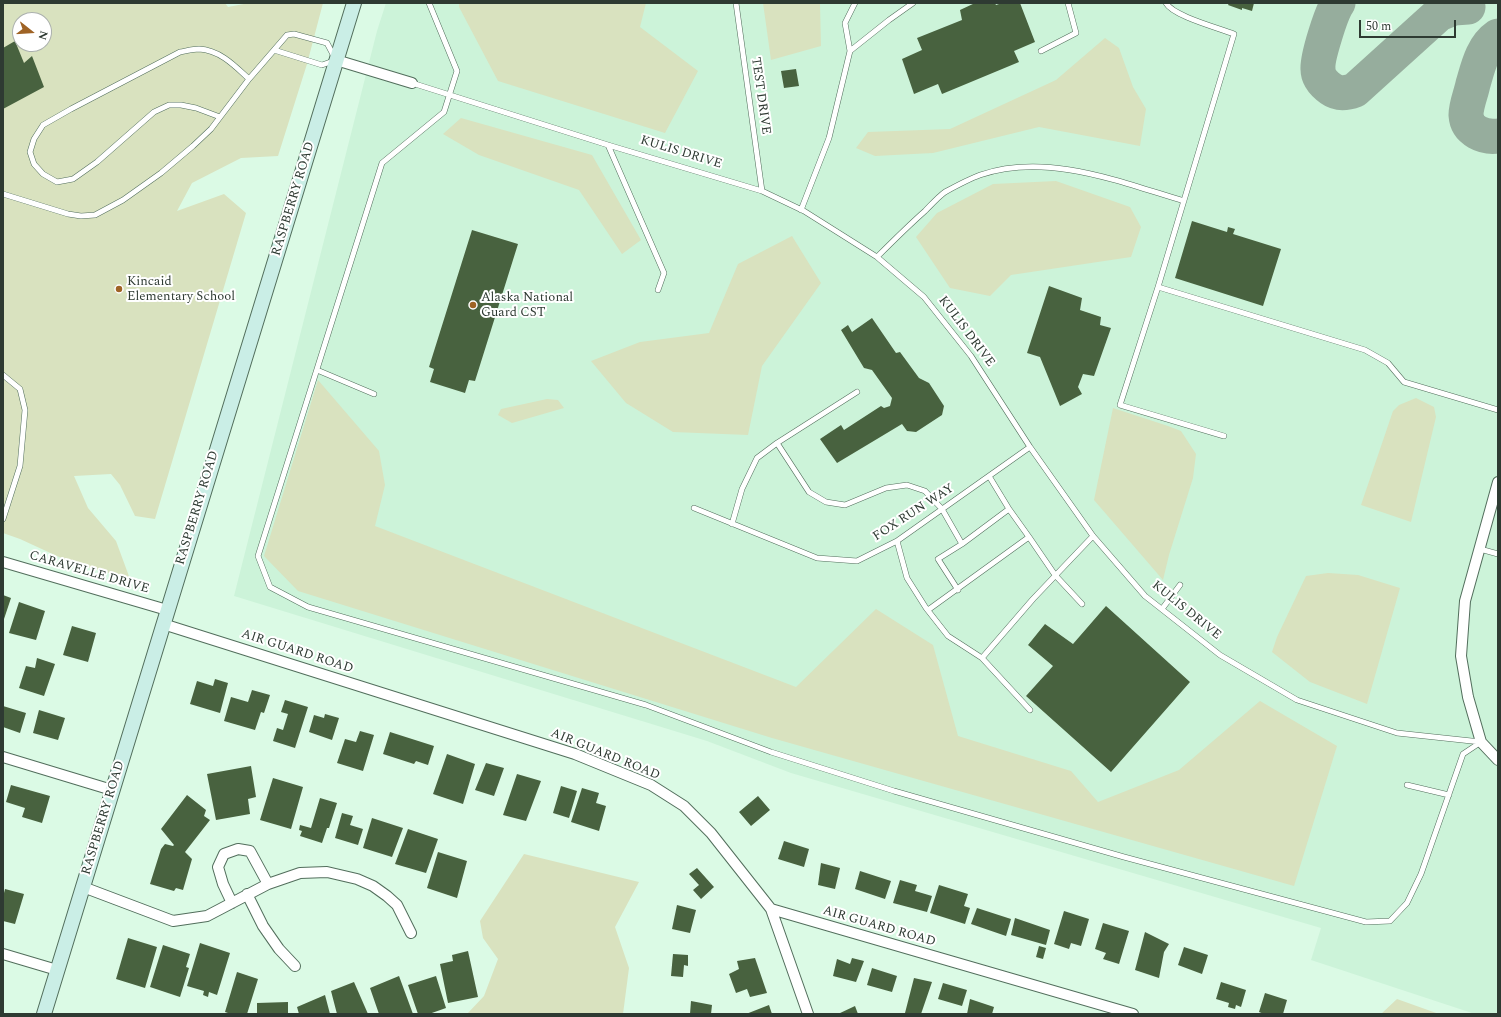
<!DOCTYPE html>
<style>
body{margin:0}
#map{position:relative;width:1501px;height:1017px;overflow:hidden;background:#dbfae5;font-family:Spectral,serif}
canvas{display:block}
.frame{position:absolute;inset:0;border:4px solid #2e3a32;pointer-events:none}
.north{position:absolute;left:12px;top:12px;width:40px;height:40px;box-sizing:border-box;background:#fff;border:1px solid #abb0ad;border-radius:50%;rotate:107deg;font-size:11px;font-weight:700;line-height:16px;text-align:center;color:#2e3a32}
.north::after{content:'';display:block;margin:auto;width:14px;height:18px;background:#9f6325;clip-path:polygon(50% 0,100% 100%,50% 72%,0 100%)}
.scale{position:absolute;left:1359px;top:20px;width:97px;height:18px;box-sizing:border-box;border:2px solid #2e3a32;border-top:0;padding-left:5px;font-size:12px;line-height:14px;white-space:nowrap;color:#2e3a32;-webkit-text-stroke:3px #fff;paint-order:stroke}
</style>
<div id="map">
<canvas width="1501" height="1017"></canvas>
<div class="frame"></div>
<div class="north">N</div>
<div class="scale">50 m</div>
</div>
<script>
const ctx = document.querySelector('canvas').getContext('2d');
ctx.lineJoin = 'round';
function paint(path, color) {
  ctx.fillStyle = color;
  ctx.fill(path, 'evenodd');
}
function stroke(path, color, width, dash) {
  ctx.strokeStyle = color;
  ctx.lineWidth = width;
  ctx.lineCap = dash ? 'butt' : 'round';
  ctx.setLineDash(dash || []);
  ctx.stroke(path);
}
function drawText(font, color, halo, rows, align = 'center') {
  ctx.font = font + ' Spectral,serif';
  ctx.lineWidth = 4;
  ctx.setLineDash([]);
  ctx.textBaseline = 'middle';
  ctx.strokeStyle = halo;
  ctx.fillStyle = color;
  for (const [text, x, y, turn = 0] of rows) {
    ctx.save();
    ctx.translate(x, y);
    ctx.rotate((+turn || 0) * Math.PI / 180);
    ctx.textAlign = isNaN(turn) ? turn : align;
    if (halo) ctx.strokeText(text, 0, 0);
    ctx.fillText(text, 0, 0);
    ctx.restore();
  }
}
paint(new Path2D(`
 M 386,3 L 1498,3 L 1498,1014 L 1475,1014 L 1311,960 L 1321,928 L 791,773 L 707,741 L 234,596 L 377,31 Z`), '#ccf3d9');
paint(new Path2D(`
 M 3,3 L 225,3 L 228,7 L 249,3 L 323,3 L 307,64 L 278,156 L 241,158 L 192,183 L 177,211 L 224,194 L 246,213 L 155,519 L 135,516 L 120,485 L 111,474 L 74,476 L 88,508 L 116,541 L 130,579 L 70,562 L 20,539 L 3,533 ZM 20,20 L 44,20 L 44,44 L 20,44 Z
 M 459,3 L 646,3 L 640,27 L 698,71 L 665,133 L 498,81 L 459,7 Z
 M 763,3 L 820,3 L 821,46 L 771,60 Z
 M 1105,38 L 1119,48 L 1133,87 L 1146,109 L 1140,146 L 1039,127 L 933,153 L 875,156 L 856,148 L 868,132 L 950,129 L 1056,80 Z
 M 461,118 L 592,155 L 641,240 L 622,254 L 579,190 L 479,155 L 443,134 Z
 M 1056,181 L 1130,207 L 1141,227 L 1131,257 L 1011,275 L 990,296 L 950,288 L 916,237 L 937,213 L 993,184 Z
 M 792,236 L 821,283 L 762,366 L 748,435 L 673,432 L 626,403 L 591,361 L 640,342 L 709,333 L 738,264 Z
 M 318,380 L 379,451 L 385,485 L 375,526 L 796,687 L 876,609 L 933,645 L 958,736 L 1071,771 L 1098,802 L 1179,770 L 1260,701 L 1337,746 L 1294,886 L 772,738 L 298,591 L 264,556 Z
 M 1416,398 L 1434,407 L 1436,417 L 1411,522 L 1361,505 L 1393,411 L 1399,405 Z
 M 547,399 L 558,400 L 564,408 L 512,423 L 498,415 L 501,409 Z
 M 1113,408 L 1168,426 L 1181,431 L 1196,454 L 1193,478 L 1169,555 L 1163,580 L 1094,500 Z
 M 1328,573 L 1358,575 L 1400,588 L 1367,704 L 1310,682 L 1272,652 L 1277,637 L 1306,576 Z
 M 524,854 L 639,882 L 615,927 L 629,968 L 623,1014 L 467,1014 L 484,996 L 498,959 L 483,938 L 480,921 Z
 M 1397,999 L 1439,1014 L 1381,1014 Z`), '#d9e2bf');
stroke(new Path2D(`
 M 1338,3 C 1331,13 1317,58 1318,69 C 1318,78 1324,84 1331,89 C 1338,94 1347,93 1355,90 L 1439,14 L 1454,8 L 1468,7
 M 1498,36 C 1482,47 1478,67 1473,84 C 1471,94 1466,105 1466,115 C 1467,131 1484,138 1498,136`), '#96ad9d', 35);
paint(new Path2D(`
 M 975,3 L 995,3 L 996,5 L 1002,3 L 1020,3 L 1035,42 L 1014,51 L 1019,62 L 942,94 L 938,84 L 914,94 L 902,59 L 922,50 L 917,38 L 962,20 L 960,10 Z
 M 1229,3 L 1254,3 L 1252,11 L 1242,8 L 1242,10 L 1228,5 Z
 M 15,41 L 24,63 L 32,56 L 44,87 L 3,109 L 3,48 Z
 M 796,69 L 799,86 L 784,88 L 781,71 Z
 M 1192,221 L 1227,232 L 1228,227 L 1235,229 L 1233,234 L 1281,249 L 1263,306 L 1175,278 Z
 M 472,230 L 518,244 L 475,381 L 469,380 L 465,393 L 430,382 L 434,369 L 429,367 Z
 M 1049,286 L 1082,298 L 1080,310 L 1101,317 L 1100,325 L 1111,328 L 1094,376 L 1083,374 L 1078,387 L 1082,394 L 1060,406 L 1040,357 L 1027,353 Z
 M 872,318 L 896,353 L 900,352 L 919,378 L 929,383 L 944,406 L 942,415 L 916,432 L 907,431 L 902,424 L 837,463 L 820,439 L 841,425 L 844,430 L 881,406 L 884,408 L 890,406 L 892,398 L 872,370 L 864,368 L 841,330 L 848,325 L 852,332 Z
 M 3,595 L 11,598 L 3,622 Z
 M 19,602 L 45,611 L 36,640 L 9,633 Z
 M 1106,606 L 1190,682 L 1111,772 L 1026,696 L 1053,666 L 1028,645 L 1045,624 L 1073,644 Z
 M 72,626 L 96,633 L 88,662 L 63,655 Z
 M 37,658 L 55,664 L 44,696 L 19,688 L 26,666 L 35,668 Z
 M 215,679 L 228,683 L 220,713 L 190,704 L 197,681 L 213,686 Z
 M 252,690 L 270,695 L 264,713 L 261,712 L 255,730 L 224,721 L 231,697 L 248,702 Z
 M 285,700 L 308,707 L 295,748 L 273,741 L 277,728 L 283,730 L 288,714 L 281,712 Z
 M 3,706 L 26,713 L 20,733 L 3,727 Z
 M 39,710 L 65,718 L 58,740 L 33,733 Z
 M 325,714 L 339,718 L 332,740 L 309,732 L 314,715 L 324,718 Z
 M 360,731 L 374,735 L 363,771 L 337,763 L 345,739 L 356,742 Z
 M 390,732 L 434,746 L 428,765 L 416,761 L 414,764 L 383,754 Z
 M 447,754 L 475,764 L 463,804 L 433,794 Z
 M 486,763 L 504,768 L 494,796 L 475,790 Z
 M 251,766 L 256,797 L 248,799 L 250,814 L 216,820 L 207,774 Z
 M 517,774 L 541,781 L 526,821 L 503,815 Z
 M 273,778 L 303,787 L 291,829 L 260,820 Z
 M 11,785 L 50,796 L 42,823 L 22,817 L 25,808 L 6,802 Z
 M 561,786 L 577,791 L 569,818 L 553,813 Z
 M 582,788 L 599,793 L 596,803 L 606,806 L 599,831 L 571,822 Z
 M 187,795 L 206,810 L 204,816 L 210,820 L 185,852 L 192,859 L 183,890 L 176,888 L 174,891 L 150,884 L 161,849 L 165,844 L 173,846 L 174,845 L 161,829 Z
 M 758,796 L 770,810 L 751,826 L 739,812 Z
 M 320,798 L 337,803 L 329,828 L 327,828 L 322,843 L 300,836 L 302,831 L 299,830 L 300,825 L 311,828 Z
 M 342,813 L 353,816 L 350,825 L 363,829 L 358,845 L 335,838 Z
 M 372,818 L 403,828 L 392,857 L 363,848 Z
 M 408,829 L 438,839 L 426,873 L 395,864 Z
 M 784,841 L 809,849 L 804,867 L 778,859 Z
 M 438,852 L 467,861 L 457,898 L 427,888 Z
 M 821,863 L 840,868 L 835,889 L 818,885 Z
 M 697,868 L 714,887 L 701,899 L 693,890 L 699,885 L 689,874 Z
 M 860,871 L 891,881 L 885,899 L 855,889 Z
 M 900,880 L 917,885 L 915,891 L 932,896 L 927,912 L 893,903 Z
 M 939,885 L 968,894 L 964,906 L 970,908 L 965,924 L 930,913 Z
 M 5,889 L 24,894 L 15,924 L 3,921 L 3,897 Z
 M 677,905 L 696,910 L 690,933 L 672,929 Z
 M 977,908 L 1011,919 L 1006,936 L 971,924 Z
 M 1064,911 L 1089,919 L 1081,946 L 1071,943 L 1069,949 L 1054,944 Z
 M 1015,918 L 1050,930 L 1046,945 L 1011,935 Z
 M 1103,923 L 1129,931 L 1119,964 L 1103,959 L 1106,953 L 1095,949 Z
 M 1145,932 L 1169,944 L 1164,952 L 1159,978 L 1135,970 Z
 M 128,938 L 157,947 L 145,988 L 116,979 Z
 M 200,943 L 230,953 L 217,995 L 209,992 L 208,997 L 203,995 L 204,991 L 187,986 Z
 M 163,945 L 190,954 L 186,967 L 189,968 L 180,997 L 150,987 Z
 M 1039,946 L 1046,948 L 1043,959 L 1036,957 Z
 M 1184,947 L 1208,955 L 1202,974 L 1178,965 Z
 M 468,951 L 478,997 L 448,1003 L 440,964 L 453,961 L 452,955 Z
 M 673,954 L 688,955 L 688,966 L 684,965 L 683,977 L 671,976 Z
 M 755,958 L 767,993 L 750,997 L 747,989 L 736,993 L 729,974 L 739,969 L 737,961 Z
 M 852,958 L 864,961 L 856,982 L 833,976 L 837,959 L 850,964 Z
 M 872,968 L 897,976 L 892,992 L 867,985 Z
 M 237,972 L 258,979 L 247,1014 L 231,1014 L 225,1012 Z
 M 399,976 L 413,1014 L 379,1014 L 370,988 Z
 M 436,976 L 446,1008 L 429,1014 L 418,1014 L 408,985 Z
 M 914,978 L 932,982 L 921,1014 L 905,1013 Z
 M 354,982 L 368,1014 L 337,1014 L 331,991 Z
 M 1221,982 L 1246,990 L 1241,1007 L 1236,1005 L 1235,1009 L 1228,1007 L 1229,1003 L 1216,999 Z
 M 943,983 L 967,990 L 962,1006 L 938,999 Z
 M 1265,993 L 1287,1000 L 1283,1014 L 1264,1014 L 1259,1012 Z
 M 325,995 L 330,1014 L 299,1014 L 297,1007 Z
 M 970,999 L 994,1007 L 992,1014 L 967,1014 Z
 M 691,1001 L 712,1005 L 711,1014 L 690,1014 Z
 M 288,1002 L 288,1014 L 257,1014 L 257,1003 Z
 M 769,1005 L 772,1014 L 746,1014 Z
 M 855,1006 L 858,1014 L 838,1014 Z`), '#48623f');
const service = new Path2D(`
 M 429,3 L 457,71 L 444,112 L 382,163 L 258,556 L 270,587 L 308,607 L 646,705 L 771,752 L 894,791 L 1124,857 L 1366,922 L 1390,921 L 1407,903 L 1421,874 L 1463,754 L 1481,742
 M 736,3 L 762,191
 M 1166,3 C 1173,16 1219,28 1234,34 L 1158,287 L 1120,405 L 1224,436
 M 850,51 L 889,20 L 913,3
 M 1041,51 L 1076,33 L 1068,3
 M 412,83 L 608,145 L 762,191 L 804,211 L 877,257 L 924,297 L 971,356 L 1030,447 L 1093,536 L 1145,596 L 1220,655 L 1297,700 L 1397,733 L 1481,742
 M 220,117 L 196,108 L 181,105 L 169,105 L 154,112 L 97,162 L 73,179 L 57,182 L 43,174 L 34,164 L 30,152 L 34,139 L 43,125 L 71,109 L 180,52 C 186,51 193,49 199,49 C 220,50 235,66 249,79
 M 608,145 L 664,273 L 658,290
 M 3,194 L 68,214 L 81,216 L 95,215 L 123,200 L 161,173 L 193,146 L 211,129 L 249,79 L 287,35 L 294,34 L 327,43 L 336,60 L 322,65 L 274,50
 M 801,210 L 829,138 L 850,51 L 845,23 L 855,3
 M 877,257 C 893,241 908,226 925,211 C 931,205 938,197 945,192 C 956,186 969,179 980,175 C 1047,152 1120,182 1184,201
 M 1158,287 L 1365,350 L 1388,363 L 1404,382 L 1498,410
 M 317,370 L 374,394
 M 3,375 L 20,389 L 25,410 L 20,466 L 3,519
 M 857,392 L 777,443 L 809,492 L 826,502 L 845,505 L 886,488 L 907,485 L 925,491 L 942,509 L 962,544
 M 989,476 L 1009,509
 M 694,508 L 817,558 L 857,561 L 897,541 L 1030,447
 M 732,524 L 742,489 L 757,458 L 777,443
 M 1029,537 L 1055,575 L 1082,604
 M 897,541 L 907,578 L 926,608 L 948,636 L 982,658 L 1033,599 L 1093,536
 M 1480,549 L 1498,554
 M 1162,609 L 1180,585
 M 928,610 L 1029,537 L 1009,509 L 962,544 L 938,559 L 958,590
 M 982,658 L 1030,710
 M 1407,785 L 1449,795`);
const minor = new Path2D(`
 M 336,60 L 412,83
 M 1498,482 L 1465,601 L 1461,656 L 1468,697 L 1481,742 L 1498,760
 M 3,562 L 167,610
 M 163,624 L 575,754 L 651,785 L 684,806 L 711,833 L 771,909 L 1133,1014
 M 3,757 L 112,790
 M 83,887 L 173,921 L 207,916 L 268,884 L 300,873 L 327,872 L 357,879 L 373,886 L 387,896 L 397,905 L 411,933
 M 247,894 L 263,926 L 279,949 L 295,966
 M 232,903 L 223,884 L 218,867 L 224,854 L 238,849 L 250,851 L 268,884
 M 771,909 L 808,1014
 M 3,954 L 57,970`);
const secondary = new Path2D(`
 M 44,1014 L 354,3`);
stroke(service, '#526e5c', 6);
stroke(minor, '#526e5c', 12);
stroke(secondary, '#526e5c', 16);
stroke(service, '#fff', 5);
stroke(minor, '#fff', 10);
stroke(secondary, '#caeee6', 14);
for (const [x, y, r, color] of [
 [119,289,4,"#9f6325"],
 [473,305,4,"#9f6325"]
]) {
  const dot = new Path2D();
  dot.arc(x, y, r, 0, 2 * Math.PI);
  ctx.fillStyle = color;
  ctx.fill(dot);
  stroke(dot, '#fff', 1.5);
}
drawText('13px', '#2e3a32', '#fff', [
 ["TEST DRIVE",760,96,82],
 ["KULIS DRIVE",681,153,17],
 ["RASPBERRY ROAD",294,199,-73],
 ["KULIS DRIVE",966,332,53],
 ["RASPBERRY ROAD",198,508,-73],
 ["FOX RUN WAY",914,513,-33],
 ["CARAVELLE DRIVE",89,573,16],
 ["KULIS DRIVE",1186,611,39],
 ["AIR GUARD ROAD",297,652,18],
 ["AIR GUARD ROAD",605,755,22],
 ["RASPBERRY ROAD",104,818,-73],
 ["AIR GUARD ROAD",879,927,16]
]);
drawText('13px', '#2e3a32', '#fff', [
 ["Kincaid",127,282],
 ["Elementary School",127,297],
 ["Alaska National",481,298],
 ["Guard CST",481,313]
], 'left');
</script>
